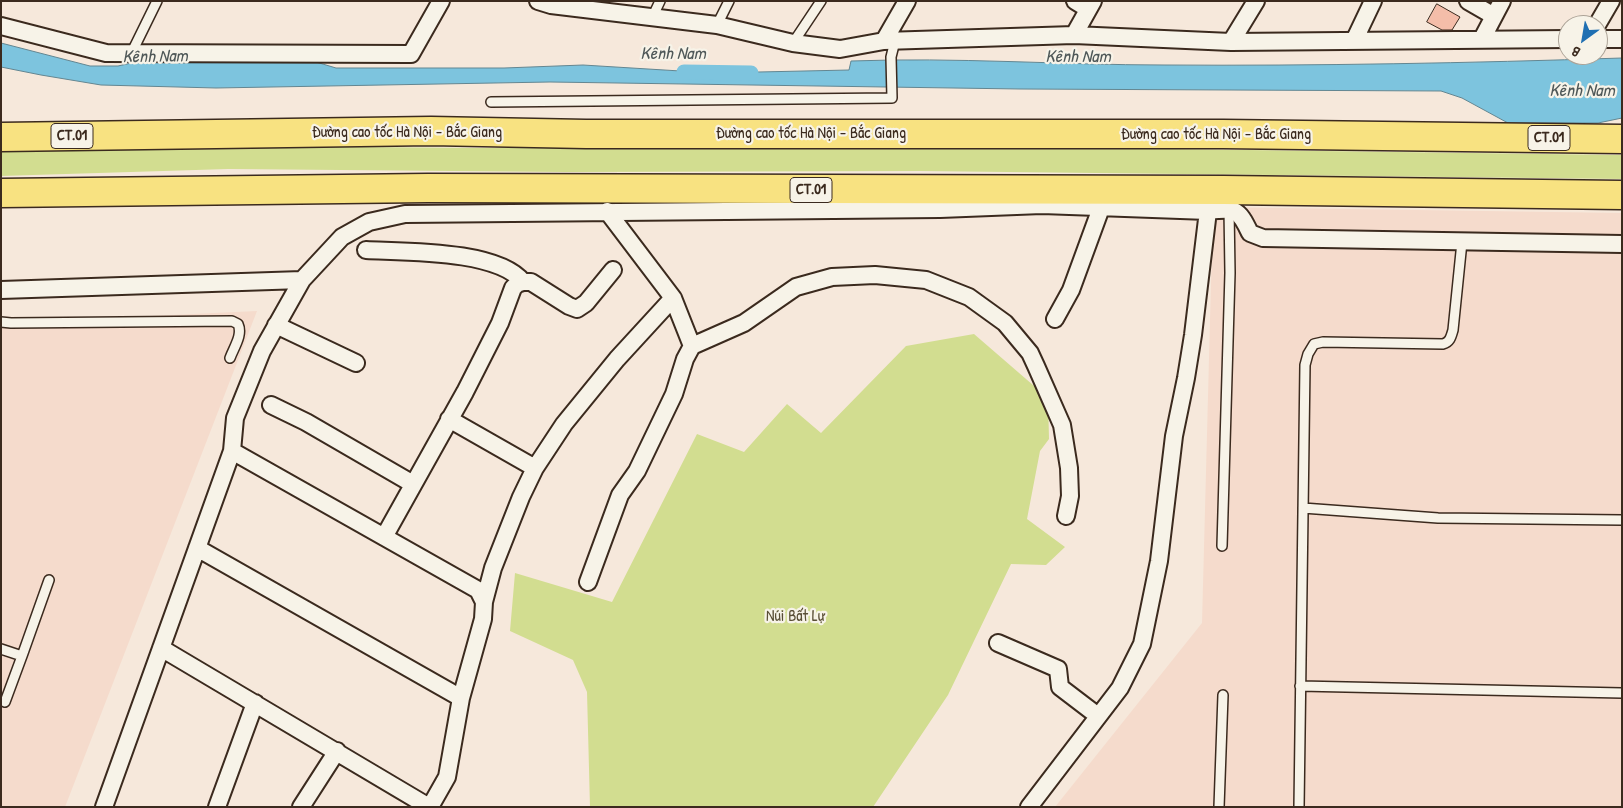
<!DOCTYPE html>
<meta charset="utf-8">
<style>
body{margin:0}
#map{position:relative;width:1623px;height:808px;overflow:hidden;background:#f6e8db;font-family:"Patrick Hand",sans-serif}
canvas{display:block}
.frame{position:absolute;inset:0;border:2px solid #3b2a1e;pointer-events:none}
.north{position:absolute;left:1558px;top:15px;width:50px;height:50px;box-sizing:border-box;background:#f7f3e8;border:1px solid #aca397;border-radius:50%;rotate:212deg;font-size:14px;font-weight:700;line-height:20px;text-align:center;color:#3b2a1e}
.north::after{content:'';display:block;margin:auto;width:18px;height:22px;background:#1f6fb2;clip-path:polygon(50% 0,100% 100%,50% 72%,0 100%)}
</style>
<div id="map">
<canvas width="1623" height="808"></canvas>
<div class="frame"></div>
<div class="north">B</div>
</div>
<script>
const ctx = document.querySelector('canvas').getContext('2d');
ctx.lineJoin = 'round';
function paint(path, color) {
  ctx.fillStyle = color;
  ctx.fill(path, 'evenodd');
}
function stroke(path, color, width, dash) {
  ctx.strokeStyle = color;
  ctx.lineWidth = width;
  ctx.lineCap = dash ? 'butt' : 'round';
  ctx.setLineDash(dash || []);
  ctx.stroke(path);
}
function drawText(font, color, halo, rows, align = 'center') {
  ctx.font = font + ' "Patrick Hand",sans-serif';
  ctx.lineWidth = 4.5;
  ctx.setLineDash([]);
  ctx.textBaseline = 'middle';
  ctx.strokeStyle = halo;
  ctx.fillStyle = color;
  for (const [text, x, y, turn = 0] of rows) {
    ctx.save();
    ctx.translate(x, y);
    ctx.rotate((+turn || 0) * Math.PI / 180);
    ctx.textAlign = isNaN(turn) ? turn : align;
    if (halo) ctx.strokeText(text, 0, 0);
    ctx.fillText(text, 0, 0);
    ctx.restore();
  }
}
paint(new Path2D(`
 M 1213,207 L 1622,213 L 1622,807 L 1055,807 L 1202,623 Z
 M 257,311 L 65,807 L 1,807 L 1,323 Z`), '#f5dbcc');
paint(new Path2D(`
 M 238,146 L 481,148 L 1025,147 L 1622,155 L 1622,179 L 920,171 L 566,172 L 228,169 L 1,176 L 1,152 L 93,148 Z
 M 974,334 L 1048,398 L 1049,439 L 1040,451 L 1027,519 L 1065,547 L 1046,565 L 1011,564 L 948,695 L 873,807 L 590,807 L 587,692 L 573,660 L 510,631 L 515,573 L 612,602 L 697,434 L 744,452 L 787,404 L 821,433 L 906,346 Z`), '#d2dd90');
const water = new Path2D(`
 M 1,43 L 90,66 L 118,66 L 136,62 L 312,58 L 316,62 L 336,68 L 504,68 L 583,65 L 713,73 L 849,70 L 851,61 C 956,57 1060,65 1165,65 C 1317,66 1469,63 1622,58 L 1622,118 L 1598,123 L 1508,123 L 1462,98 L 1441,91 L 1020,89 L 550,82 L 216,88 L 101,85 L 41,75 L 1,67 Z`);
paint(water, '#7dc4de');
stroke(water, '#638691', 1);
stroke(new Path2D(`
 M 684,72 L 751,73`), '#7dc4de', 15);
const building = new Path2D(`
 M 1437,4 L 1460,17 L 1452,30 L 1442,30 L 1427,22 Z`);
paint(building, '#f4bda9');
stroke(building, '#3b2a1e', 1);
const service = new Path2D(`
 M 652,18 L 660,1
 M 717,25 L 729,1
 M 793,43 L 821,1
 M 131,54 L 157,1
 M 491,102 L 892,98 L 891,57 L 895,41
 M 1,322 L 11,323 L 232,321 L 238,324 C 243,335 234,347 230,358
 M 1303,508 L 1438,518 L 1622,520
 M 1222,546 L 1230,273 L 1229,209
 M 1,649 L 22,656 L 5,702
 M 22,656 L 49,580
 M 1300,686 L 1622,693
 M 1219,807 L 1223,695
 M 1299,807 L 1305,365 L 1308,354 L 1314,344 L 1323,342 L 1443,344 C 1450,342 1451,337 1453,330 L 1462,242`);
const minor = new Path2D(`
 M 538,1 L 551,5 L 717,25 L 793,43 L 840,49 L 884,41 L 1074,35 L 1231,42 L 1568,39
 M 1075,1 L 1088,9
 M 1468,1 L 1494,16
 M 1597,25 L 1611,1
 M 1,26 L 106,53 L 411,54 L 441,1
 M 1074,35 L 1093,1
 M 1482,39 L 1502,1
 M 1598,39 L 1622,39
 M 884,41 L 907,1
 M 1354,41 L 1373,1
 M 1231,42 L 1256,1
 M 1208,211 C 1234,208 1238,207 1250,233 L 1263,238 L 1622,244
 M 366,250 C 406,252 498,250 523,282
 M 1,290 L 302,280
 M 1055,319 L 1071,290 L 1101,208
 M 276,325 L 356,363
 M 692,346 L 744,323 L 796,287 L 832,277 L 875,275 L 926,280 L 969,297 L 1005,323 L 1030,353 L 1036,366 L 1062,425 L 1069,468 L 1070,496 L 1066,516
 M 271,405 L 306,422 L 413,484
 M 449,419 L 535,468
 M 232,451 L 478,590 L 484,602
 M 384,537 L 465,392 L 500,323 L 513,288 L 517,284 L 523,282 L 531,282 L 569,306 L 577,309 L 586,303 L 613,270
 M 197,548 L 461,698
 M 588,582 L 620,495 L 637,471 L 674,394 L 685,359 L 692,346 L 673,298 L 607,211
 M 998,643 L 1058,669 L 1060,687 L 1098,716
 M 161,648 L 429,807
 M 104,807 L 232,451 L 235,418 L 262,351 L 302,280 L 342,237 L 369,222 L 405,214 L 940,209 L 1042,205 L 1208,211 L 1193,335 L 1186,378 L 1174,436 L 1159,561 L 1142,644 L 1120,688 L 1029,807
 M 217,807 L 255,703
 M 301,807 L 337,751
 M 430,807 L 447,777 L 461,698 L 483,619 L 484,602 L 493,568 L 521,497 L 535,468 L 564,424 L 617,359 L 673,298`);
const motorway = new Path2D(`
 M 1,137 L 431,131 L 586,134 L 1223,134 L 1622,139
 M 1,193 L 428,188 L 1224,190 L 1622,195`);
stroke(service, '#3b2a1e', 12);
stroke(minor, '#3b2a1e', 20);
stroke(motorway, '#3b2a1e', 31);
stroke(service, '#f7f3e8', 9);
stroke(minor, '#f7f3e8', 16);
stroke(motorway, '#f8e281', 28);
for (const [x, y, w] of [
 [72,136,42],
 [1549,138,42],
 [811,190,42]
]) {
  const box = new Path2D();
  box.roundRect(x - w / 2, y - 12.5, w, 25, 4);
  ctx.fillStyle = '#f7f3e8';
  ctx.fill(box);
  stroke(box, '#3b2a1e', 1);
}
drawText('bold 15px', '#3b2a1e', null, [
 ["CT.01",72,136],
 ["CT.01",1549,138],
 ["CT.01",811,190]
]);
drawText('16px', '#3b2a1e', '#f7f3e8', [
 ["Đường cao tốc Hà Nội - Bắc Giang",407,133],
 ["Đường cao tốc Hà Nội - Bắc Giang",811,134],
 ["Đường cao tốc Hà Nội - Bắc Giang",1216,135]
]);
drawText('16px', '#594e35', '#f7f3e8', [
 ["Núi Bất Lự",795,617]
]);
drawText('italic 18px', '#4f5858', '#f7f3e8', [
 ["Kênh Nam",673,54],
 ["Kênh Nam",155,57,-1],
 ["Kênh Nam",1078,57],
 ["Kênh Nam",1582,91]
]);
</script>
